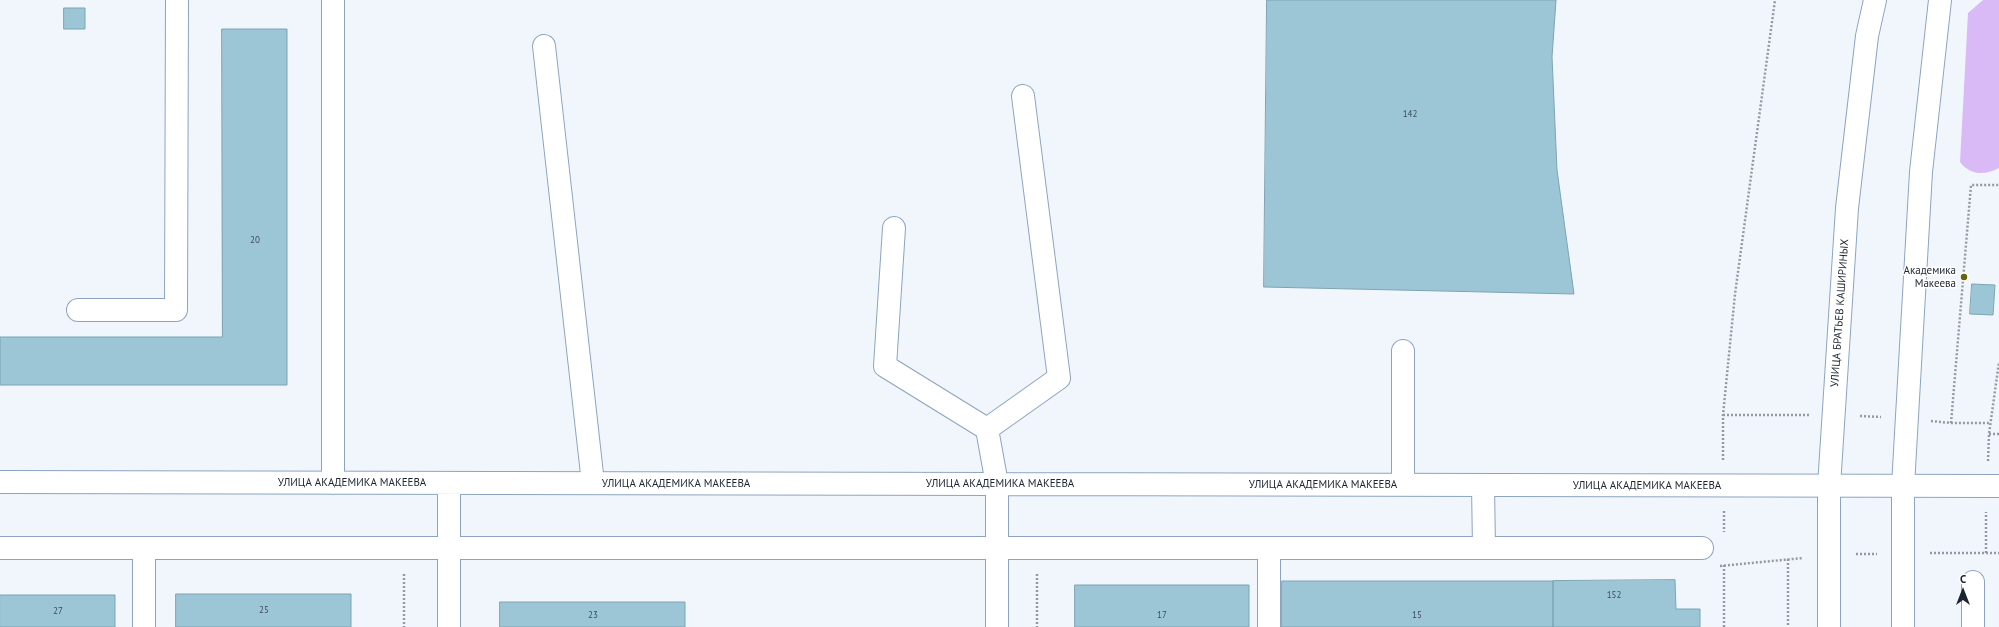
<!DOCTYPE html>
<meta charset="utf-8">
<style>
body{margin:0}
#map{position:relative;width:1999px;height:627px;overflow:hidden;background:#f1f6fc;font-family:"PT Sans",sans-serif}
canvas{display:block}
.north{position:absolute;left:1943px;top:571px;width:40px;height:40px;-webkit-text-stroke:3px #fff;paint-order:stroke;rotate:0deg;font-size:11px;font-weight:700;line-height:16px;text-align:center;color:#1b242f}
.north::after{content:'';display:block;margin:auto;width:14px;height:18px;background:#1b242f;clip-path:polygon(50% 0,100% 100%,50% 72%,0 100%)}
</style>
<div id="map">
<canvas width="1999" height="627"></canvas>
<div class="north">С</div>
</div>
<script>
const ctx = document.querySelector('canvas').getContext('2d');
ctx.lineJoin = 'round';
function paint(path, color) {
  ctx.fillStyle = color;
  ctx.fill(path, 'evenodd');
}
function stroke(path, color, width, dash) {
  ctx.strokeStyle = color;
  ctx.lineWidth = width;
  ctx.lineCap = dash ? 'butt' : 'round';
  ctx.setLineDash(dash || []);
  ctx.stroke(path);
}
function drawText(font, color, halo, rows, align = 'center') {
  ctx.font = font + ' "PT Sans",sans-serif';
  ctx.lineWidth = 3;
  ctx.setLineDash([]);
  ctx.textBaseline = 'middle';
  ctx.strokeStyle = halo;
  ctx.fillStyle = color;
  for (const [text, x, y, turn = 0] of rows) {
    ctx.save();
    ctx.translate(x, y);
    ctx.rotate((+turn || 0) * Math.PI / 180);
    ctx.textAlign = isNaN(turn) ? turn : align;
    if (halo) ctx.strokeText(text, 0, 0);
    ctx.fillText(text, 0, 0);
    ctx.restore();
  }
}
paint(new Path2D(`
 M 1983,0 L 1999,0 L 1999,168 C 1984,176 1970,175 1960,162 L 1968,13 Z`), '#dabaf6');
const building = new Path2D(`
 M 1267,0 L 1556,0 L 1552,57 L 1557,170 L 1574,294 L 1264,287 Z
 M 64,8 L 85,8 L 85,29 L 64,29 Z
 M 222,29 L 287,29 L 287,385 L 0,385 L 0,337 L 222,337 Z
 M 1972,284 L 1995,285 L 1993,315 L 1970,314 Z
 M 1675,580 L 1676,609 L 1700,609 L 1700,627 L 1553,627 L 1553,581 Z
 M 1282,581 L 1553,581 L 1553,627 L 1282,627 Z
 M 1075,585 L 1249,585 L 1249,627 L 1075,627 Z
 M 176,594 L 351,594 L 351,627 L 176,627 Z
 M 0,595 L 115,595 L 115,627 L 0,627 Z
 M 500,602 L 685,602 L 685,627 L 500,627 Z`);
paint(building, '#9cc5d6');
stroke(building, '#7da4b4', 1);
const minor = new Path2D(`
 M 333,0 L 333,483
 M 544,46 L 593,483
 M 894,228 L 885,366 L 987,429 L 997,484 L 997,627
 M 78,310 L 176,310 L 177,0
 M 1403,351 L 1403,485
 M 987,429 L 1059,378 L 1023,96
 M 0,482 L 1999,486
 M 449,483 L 449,627
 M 1483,485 L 1484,548
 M 0,548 L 1702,548
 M 144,548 L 144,627
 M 1973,582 L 1973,627
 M 1269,627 L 1269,548`);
const major = new Path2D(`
 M 1829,627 L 1829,486 L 1847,208 L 1867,36 L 1875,0
 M 1903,627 L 1903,486 L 1921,172 L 1940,0`);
stroke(minor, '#8ca4c0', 24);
stroke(major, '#8ca4c0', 24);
stroke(new Path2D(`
 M 1723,415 L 1809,415
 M 1860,416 L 1881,417
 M 1931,421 L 1951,423 L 1991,423
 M 1951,423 L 1971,185 L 1999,185
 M 1989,434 L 1999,434
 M 1723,460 L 1723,415 L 1735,294 L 1775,0
 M 1988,461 L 1989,434 L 1999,362
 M 1724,511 L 1724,532
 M 1930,553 L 1999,553
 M 1986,553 L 1986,512
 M 1856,554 L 1877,554
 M 1788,559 L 1788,627
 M 1724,565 L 1724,627
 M 1720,566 L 1803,558
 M 404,574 L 404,627
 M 1037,574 L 1037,627`), '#939aa2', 2.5, [2, 2]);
stroke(minor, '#fff', 22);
stroke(major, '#fff', 22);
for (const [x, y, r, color] of [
 [1964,277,4,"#626809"]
]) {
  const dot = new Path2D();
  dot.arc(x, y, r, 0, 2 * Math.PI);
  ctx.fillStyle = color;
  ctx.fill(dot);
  stroke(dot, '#fff', 1.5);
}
drawText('9px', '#3b4c59', null, [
 ["142",1410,114],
 ["20",255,240],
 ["152",1614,595],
 ["25",264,610],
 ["27",58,611],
 ["23",593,615],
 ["17",1162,615],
 ["15",1417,615]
]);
drawText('11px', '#1b242f', '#fff', [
 ["Академика",1956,271],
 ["Макеева",1956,284]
], 'right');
drawText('11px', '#1b242f', '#fff', [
 ["УЛИЦА БРАТЬЕВ КАШИРИНЫХ",1840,313,-86],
 ["УЛИЦА АКАДЕМИКА МАКЕЕВА",352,483],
 ["УЛИЦА АКАДЕМИКА МАКЕЕВА",676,484],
 ["УЛИЦА АКАДЕМИКА МАКЕЕВА",1000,484],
 ["УЛИЦА АКАДЕМИКА МАКЕЕВА",1323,485],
 ["УЛИЦА АКАДЕМИКА МАКЕЕВА",1647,486]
]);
</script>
